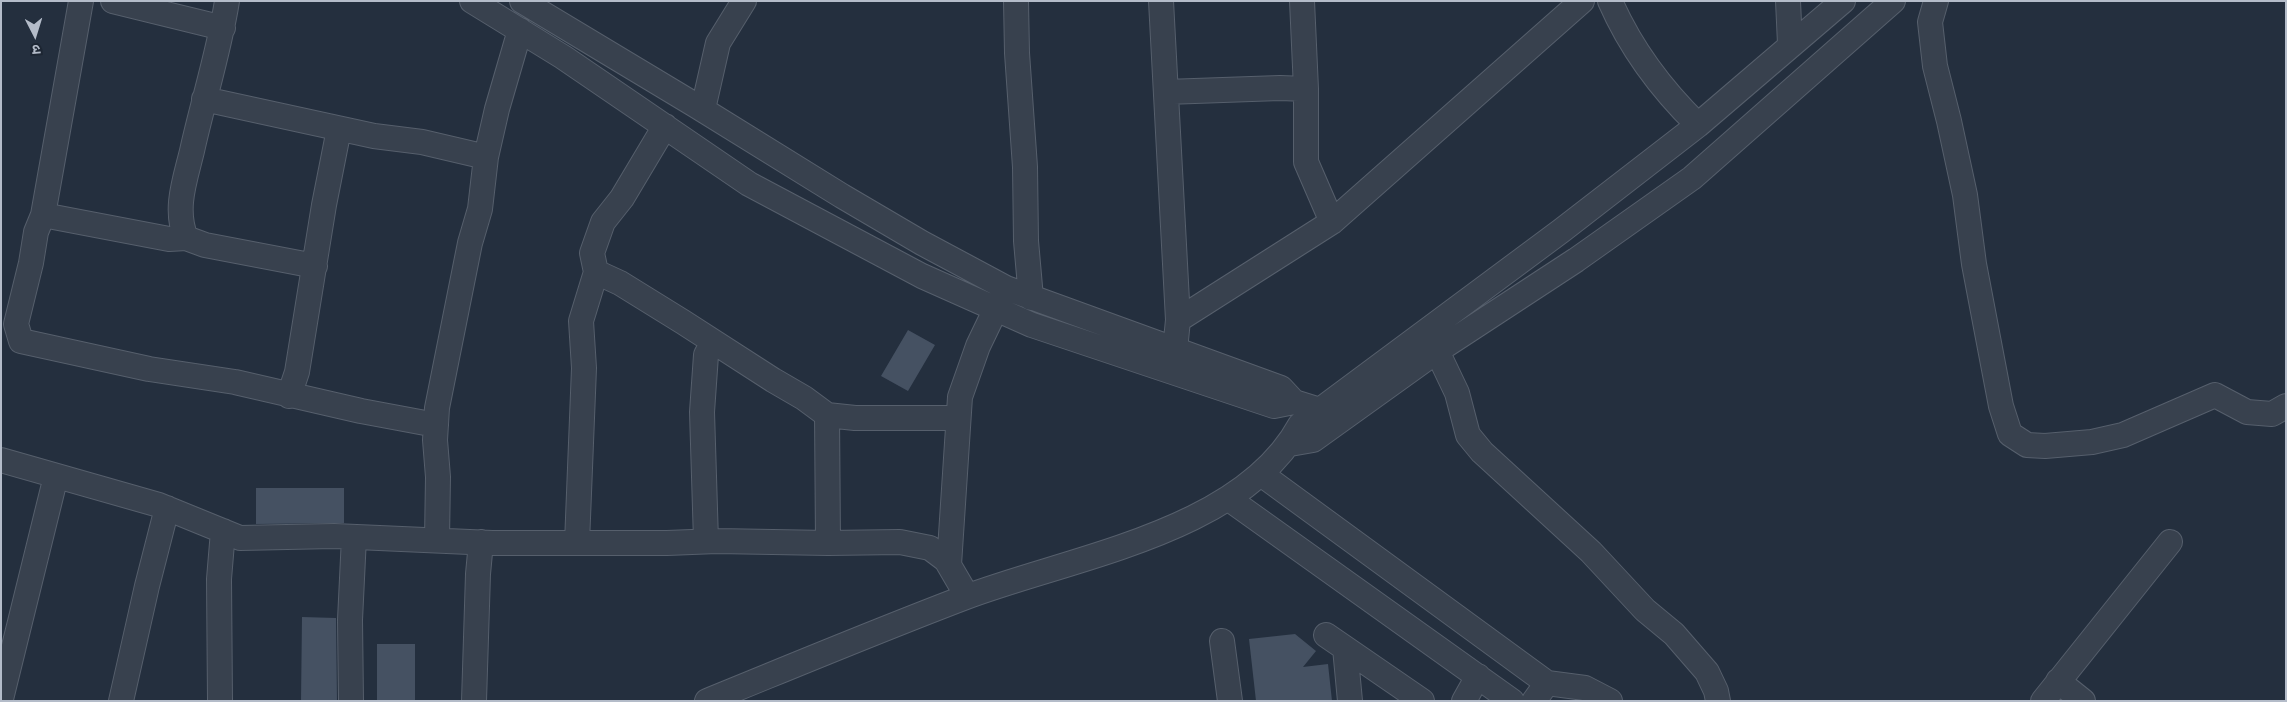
<!DOCTYPE html>
<meta charset="utf-8">
<style>
body{margin:0}
#map{position:relative;width:2287px;height:702px;overflow:hidden;background:#242f3e;font-family:Cabin,"Noto Sans Devanagari",sans-serif}
canvas{display:block}
.frame{position:absolute;inset:0;border:2px solid #b4bcc9;pointer-events:none}
.north{position:absolute;left:10px;top:10px;width:50px;height:50px;-webkit-text-stroke:4px #1d2633;paint-order:stroke;rotate:175deg;font-size:14px;font-weight:700;line-height:20px;text-align:center;color:#b4bcc9}
.north::after{content:'';display:block;margin:auto;width:18px;height:22px;background:#b4bcc9;clip-path:polygon(50% 0,100% 100%,50% 72%,0 100%)}
</style>
<div id="map">
<canvas width="2287" height="702"></canvas>
<div class="frame"></div>
<div class="north">उ</div>
</div>
<script>
const ctx = document.querySelector('canvas').getContext('2d');
ctx.lineJoin = 'round';
function paint(path, color) {
  ctx.fillStyle = color;
  ctx.fill(path, 'evenodd');
}
function stroke(path, color, width, dash) {
  ctx.strokeStyle = color;
  ctx.lineWidth = width;
  ctx.lineCap = dash ? 'butt' : 'round';
  ctx.setLineDash(dash || []);
  ctx.stroke(path);
}
paint(new Path2D(`
 M 908,330 L 935,345 L 908,391 L 881,376 Z
 M 256,488 L 344,488 L 344,523 L 256,524 Z
 M 302,617 L 336,618 L 337,701 L 301,701 Z
 M 1295,634 L 1316,651 L 1303,667 L 1328,664 L 1332,701 L 1256,701 L 1249,639 Z
 M 377,644 L 415,644 L 415,701 L 377,701 Z`), '#455162');
const minor = new Path2D(`
 M 113,1 L 223,28
 M 227,1 C 219,52 203,101 192,151 C 185,180 174,209 186,238 L 205,245 L 315,266
 M 472,1 L 563,57 L 749,184 L 922,276 L 1032,325 L 1274,406 L 1294,402 L 1342,417
 M 522,1 L 695,105 L 842,196 L 922,243 L 1006,288 L 1281,388 L 1294,402
 M 1016,1 L 1017,53 L 1025,167 L 1026,241 L 1031,298
 M 1161,1 L 1178,320
 M 1302,1 L 1306,89 L 1306,162 L 1332,222
 M 1610,1 C 1631,49 1661,89 1698,125
 M 1788,1 L 1790,44
 M 1936,1 L 1930,22 L 1935,66 L 1949,121 L 1965,195 L 1974,264 L 2001,406 L 2010,434 L 2027,445 L 2045,446 L 2092,442 L 2123,435 L 2215,395 L 2247,412 L 2272,414 L 2286,406
 M 1166,92 L 1280,88 L 1306,89
 M 204,99 L 374,136 L 422,142 L 486,157
 M 703,109 L 718,43 L 744,1
 M 43,215 L 81,1
 M 186,238 L 169,239 L 43,215 L 36,232 L 31,263 L 16,324 L 21,341 L 149,369 L 235,382 L 361,411 L 436,425
 M 596,272 L 620,283 L 683,322 L 773,380 L 804,398 L 827,415 L 855,418 L 958,418
 M 1175,350 L 1178,320 L 1332,222 L 1582,1
 M 1437,351 L 1457,393 L 1468,435 L 1482,452 L 1591,552 L 1645,610 L 1674,634 L 1707,672 L 1716,691 L 1718,701
 M 289,396 L 297,372 L 324,205 L 339,129
 M 827,415 L 828,543
 M 1290,444 L 1313,440 L 1437,351 L 1576,260 L 1692,178 L 1893,1
 M 1,460 L 159,505 L 240,538 L 334,536 L 492,543 L 667,543 L 717,541 L 828,543 L 900,542 L 930,548 L 946,560 L 967,596
 M 1261,474 L 1547,683 L 1585,688 L 1610,701
 M 1229,499 L 1512,701
 M 437,539 L 438,477 L 435,440 L 437,408 L 470,243 L 480,209 L 486,157 L 497,109 L 520,30
 M 706,541 L 702,412 L 706,355 L 713,342
 M 577,543 L 584,368 L 581,321 L 596,272 L 592,253 L 603,222 L 622,198 L 665,126
 M 949,565 L 960,397 L 978,346 L 1003,294
 M 1326,635 L 1422,701
 M 1222,641 L 1230,701
 M 1345,648 L 1350,701
 M 2058,681 L 2083,701
 M 1,699 L 56,476
 M 121,701 L 147,586 L 167,508
 M 220,701 L 219,579 L 223,531
 M 351,701 L 350,620 L 354,537
 M 474,701 L 478,574 L 481,542
 M 707,701 C 793,666 879,630 966,597 C 1072,557 1242,532 1300,425 L 1561,231 L 1698,125 L 1843,1
 M 1464,701 L 1478,676
 M 1534,701 L 1547,683
 M 2043,701 L 2170,542`);
stroke(minor, '#565f6c', 26);
stroke(minor, '#38414e', 24);
</script>
